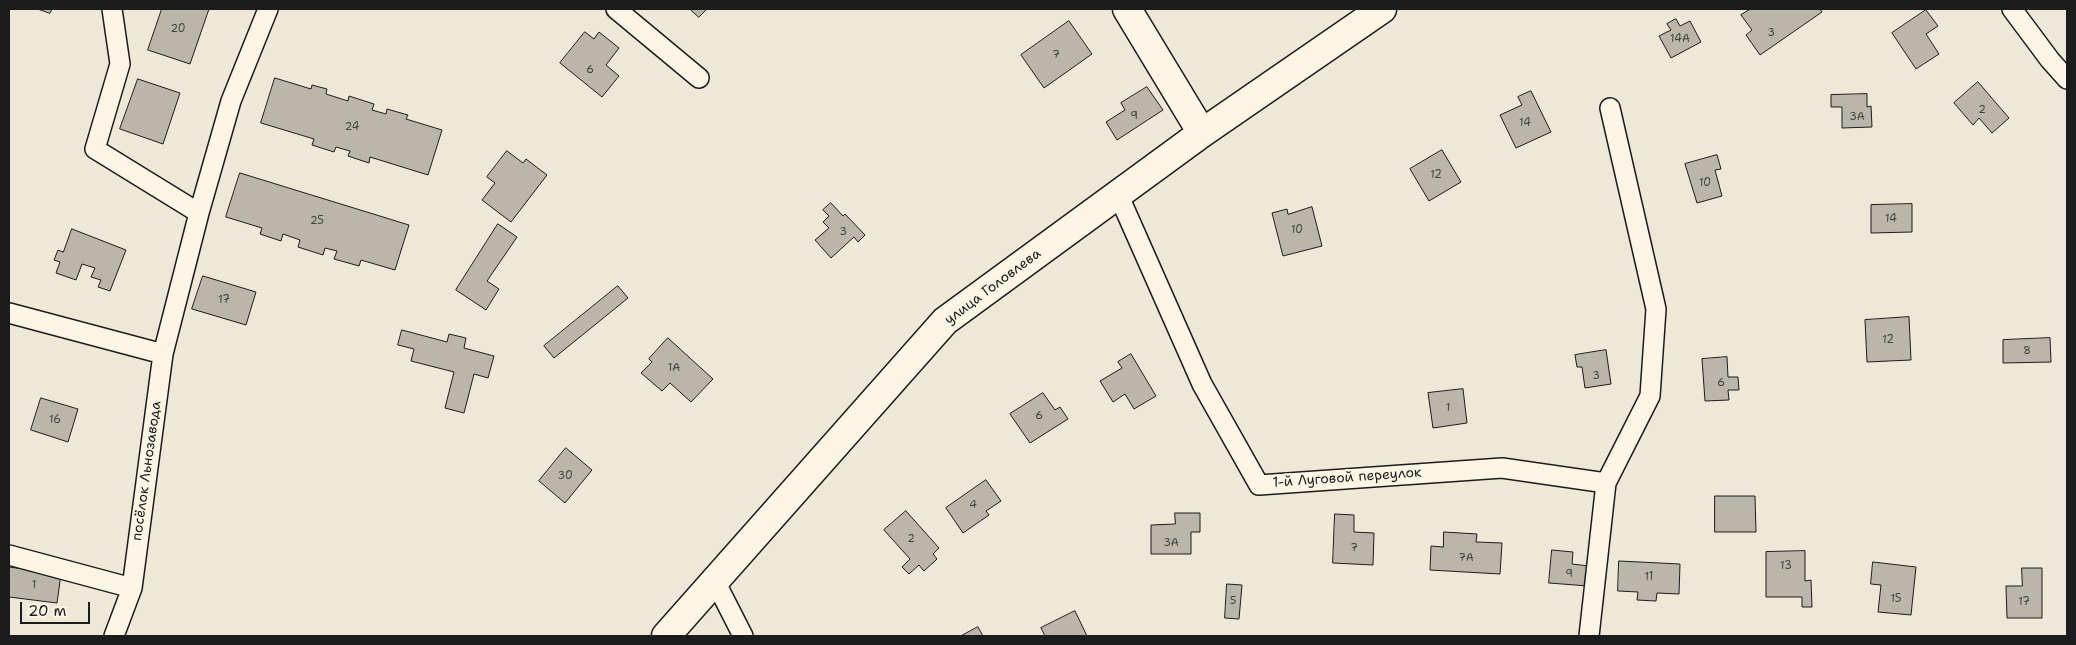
<!DOCTYPE html>
<meta charset="utf-8">
<style>
body{margin:0}
#map{position:relative;width:2076px;height:645px;overflow:hidden;background:#eee8d9;font-family:"Shantell Sans",sans-serif}
canvas{display:block}
.frame{position:absolute;inset:0;border:10px solid #1c1c1c;pointer-events:none}
.scale{position:absolute;left:20px;top:602px;width:70px;height:22px;box-sizing:border-box;border:2px solid #1c1c1c;border-top:0;padding-left:6px;font-size:15px;line-height:18px;white-space:nowrap;color:#1c1c1c;-webkit-text-stroke:4px #fcf5e5;paint-order:stroke}
</style>
<div id="map">
<canvas width="2076" height="645"></canvas>
<div class="frame"></div>
<div class="scale">20 m</div>
</div>
<script>
const ctx = document.querySelector('canvas').getContext('2d');
ctx.lineJoin = 'round';
function paint(path, color) {
  ctx.fillStyle = color;
  ctx.fill(path, 'evenodd');
}
function stroke(path, color, width, dash) {
  ctx.strokeStyle = color;
  ctx.lineWidth = width;
  ctx.lineCap = dash ? 'butt' : 'round';
  ctx.setLineDash(dash || []);
  ctx.stroke(path);
}
function drawText(font, color, halo, rows, align = 'center') {
  ctx.font = font + ' "Shantell Sans",sans-serif';
  ctx.lineWidth = 4;
  ctx.setLineDash([]);
  ctx.textBaseline = 'middle';
  ctx.strokeStyle = halo;
  ctx.fillStyle = color;
  for (const [text, x, y, turn = 0] of rows) {
    ctx.save();
    ctx.translate(x, y);
    ctx.rotate((+turn || 0) * Math.PI / 180);
    ctx.textAlign = isNaN(turn) ? turn : align;
    if (halo) ctx.strokeText(text, 0, 0);
    ctx.fillText(text, 0, 0);
    ctx.restore();
  }
}
const building = new Path2D(`
 M 38,9 L 52,9 L 50,13 Z
 M 162,9 L 209,9 L 190,64 L 148,50 Z
 M 690,9 L 707,9 L 699,17 Z
 M 1751,9 L 1820,9 L 1822,12 L 1760,55 L 1746,35 L 1752,30 L 1741,15 Z
 M 1926,10 L 1938,26 L 1926,34 L 1939,54 L 1916,69 L 1892,33 Z
 M 1676,19 L 1680,26 L 1690,21 L 1701,42 L 1671,58 L 1659,36 L 1671,30 L 1667,24 Z
 M 1069,21 L 1092,54 L 1044,88 L 1021,55 Z
 M 585,32 L 594,39 L 599,32 L 619,48 L 606,65 L 619,76 L 602,97 L 560,63 Z
 M 275,78 L 311,89 L 312,85 L 327,89 L 326,94 L 348,101 L 349,96 L 374,104 L 372,110 L 386,114 L 387,109 L 408,115 L 406,119 L 442,130 L 428,175 L 370,157 L 369,163 L 348,156 L 350,151 L 336,147 L 334,152 L 312,145 L 314,139 L 261,123 Z
 M 138,79 L 180,93 L 163,144 L 120,129 Z
 M 1978,82 L 2009,118 L 1992,133 L 1979,118 L 1973,125 L 1954,103 Z
 M 1147,87 L 1163,110 L 1117,140 L 1106,122 L 1125,110 L 1121,103 Z
 M 1531,91 L 1551,132 L 1516,148 L 1500,115 L 1522,105 L 1518,97 Z
 M 1867,94 L 1867,107 L 1871,106 L 1872,127 L 1842,128 L 1842,107 L 1831,107 L 1831,95 Z
 M 1442,150 L 1461,182 L 1429,201 L 1410,169 Z
 M 507,151 L 523,163 L 526,159 L 547,175 L 511,222 L 482,200 L 495,183 L 487,177 Z
 M 1717,155 L 1721,169 L 1715,170 L 1722,196 L 1697,203 L 1685,164 Z
 M 240,173 L 409,225 L 395,270 L 361,260 L 359,266 L 334,259 L 337,251 L 325,248 L 323,255 L 298,247 L 300,240 L 283,234 L 281,241 L 260,234 L 262,228 L 226,217 Z
 M 831,203 L 843,216 L 845,214 L 865,235 L 858,242 L 854,237 L 831,258 L 815,240 L 829,228 L 823,222 L 829,216 L 823,210 Z
 M 1912,204 L 1912,232 L 1871,233 L 1871,205 Z
 M 1312,207 L 1322,246 L 1283,256 L 1272,213 L 1287,209 L 1288,214 Z
 M 498,224 L 517,237 L 487,281 L 499,289 L 486,310 L 456,290 Z
 M 72,229 L 126,250 L 110,291 L 98,287 L 101,280 L 91,277 L 95,268 L 82,264 L 76,280 L 56,273 L 60,262 L 54,260 L 58,250 L 63,252 Z
 M 203,276 L 256,292 L 246,325 L 192,309 Z
 M 618,286 L 628,298 L 554,358 L 544,346 Z
 M 1909,317 L 1911,360 L 1867,362 L 1865,320 Z
 M 402,330 L 447,342 L 449,334 L 466,338 L 464,348 L 494,356 L 488,378 L 474,374 L 464,413 L 445,408 L 454,372 L 411,361 L 414,349 L 398,345 Z
 M 668,338 L 713,379 L 691,402 L 670,383 L 662,391 L 641,373 L 652,362 L 649,359 Z
 M 2050,338 L 2051,362 L 2003,363 L 2003,340 Z
 M 1606,350 L 1611,384 L 1585,388 L 1582,367 L 1577,367 L 1575,355 Z
 M 1131,354 L 1156,396 L 1134,409 L 1125,394 L 1113,402 L 1100,381 L 1122,368 L 1118,362 Z
 M 1727,357 L 1728,377 L 1738,377 L 1739,390 L 1728,390 L 1729,400 L 1705,401 L 1702,359 Z
 M 1463,389 L 1467,423 L 1433,428 L 1428,393 Z
 M 1043,393 L 1055,410 L 1060,407 L 1068,419 L 1030,443 L 1010,414 Z
 M 41,398 L 78,409 L 68,442 L 31,430 Z
 M 566,448 L 592,470 L 565,503 L 539,481 Z
 M 986,480 L 1001,501 L 986,511 L 989,515 L 963,533 L 946,508 Z
 M 1715,496 L 1755,496 L 1756,532 L 1715,532 Z
 M 906,511 L 939,548 L 933,554 L 937,559 L 924,571 L 919,565 L 909,574 L 902,567 L 910,559 L 884,530 Z
 M 1175,513 L 1200,513 L 1200,532 L 1191,532 L 1191,554 L 1151,554 L 1151,525 L 1175,524 Z
 M 1335,514 L 1354,515 L 1354,532 L 1374,533 L 1373,565 L 1333,563 Z
 M 1444,532 L 1477,534 L 1476,542 L 1502,543 L 1500,574 L 1430,570 L 1431,546 L 1443,547 Z
 M 1552,550 L 1573,552 L 1572,564 L 1589,566 L 1588,586 L 1549,583 Z
 M 1805,551 L 1805,581 L 1811,580 L 1812,607 L 1802,607 L 1802,597 L 1766,597 L 1766,552 Z
 M 1619,561 L 1680,564 L 1679,594 L 1657,593 L 1656,601 L 1637,600 L 1638,592 L 1618,591 Z
 M 1873,562 L 1916,567 L 1911,615 L 1878,612 L 1881,585 L 1871,584 Z
 M 9,567 L 61,574 L 57,603 L 9,597 Z
 M 2022,568 L 2042,568 L 2042,618 L 2007,618 L 2006,586 L 2022,586 Z
 M 1227,584 L 1242,585 L 1239,619 L 1225,618 Z
 M 1075,611 L 1087,636 L 1045,636 L 1041,628 Z
 M 978,627 L 983,636 L 961,636 Z`);
paint(building, '#bab6aa');
stroke(building, '#1c1c1c', 1);
const street = new Path2D(`
 M 112,9 L 120,64 L 95,149 L 199,213
 M 616,9 L 699,78
 M 2012,9 L 2050,60 L 2067,79
 M 1118,194 L 1202,384 L 1259,485 L 1502,468 L 1606,483
 M 9,313 L 163,354
 M 9,555 L 132,588
 M 715,581 L 743,636
 M 114,636 L 132,588 L 163,354 L 199,213 L 231,101 L 268,9
 M 1589,636 L 1606,483 L 1650,396 L 1656,309 L 1610,108`);
const secondary = new Path2D(`
 M 1127,9 L 1202,133
 M 666,636 L 945,321 L 1202,133 L 1382,9`);
stroke(street, '#1c1c1c', 22);
stroke(secondary, '#1c1c1c', 31);
stroke(street, '#fcf5e5', 19);
stroke(secondary, '#fcf5e5', 28);
drawText('11px', '#444240', null, [
 ["20",178,29],
 ["3",1771,33],
 ["14А",1680,39],
 ["7",1056,55],
 ["6",590,70],
 ["2",1982,110],
 ["9",1134,116],
 ["3А",1857,117],
 ["14",1525,123],
 ["24",352,127],
 ["12",1436,175],
 ["10",1705,183],
 ["14",1891,219],
 ["25",317,221],
 ["10",1297,230],
 ["3",843,232],
 ["17",224,300],
 ["12",1888,340],
 ["8",2027,351],
 ["1А",674,368],
 ["3",1596,376],
 ["6",1721,383],
 ["1",1448,408],
 ["6",1039,416],
 ["16",55,420],
 ["30",565,476],
 ["4",973,505],
 ["2",911,539],
 ["3А",1171,543],
 ["7",1354,548],
 ["7А",1466,558],
 ["13",1786,566],
 ["9",1569,574],
 ["11",1649,577],
 ["1",34,585],
 ["15",1896,599],
 ["5",1233,601],
 ["17",2024,602]
]);
drawText('14px', '#1c1c1c', '#fcf5e5', [
 ["улица Головлева",993,287,-37],
 ["посёлок Льнозавода",147,471,-82],
 ["1-й Луговой переулок",1347,478,-4]
]);
</script>
